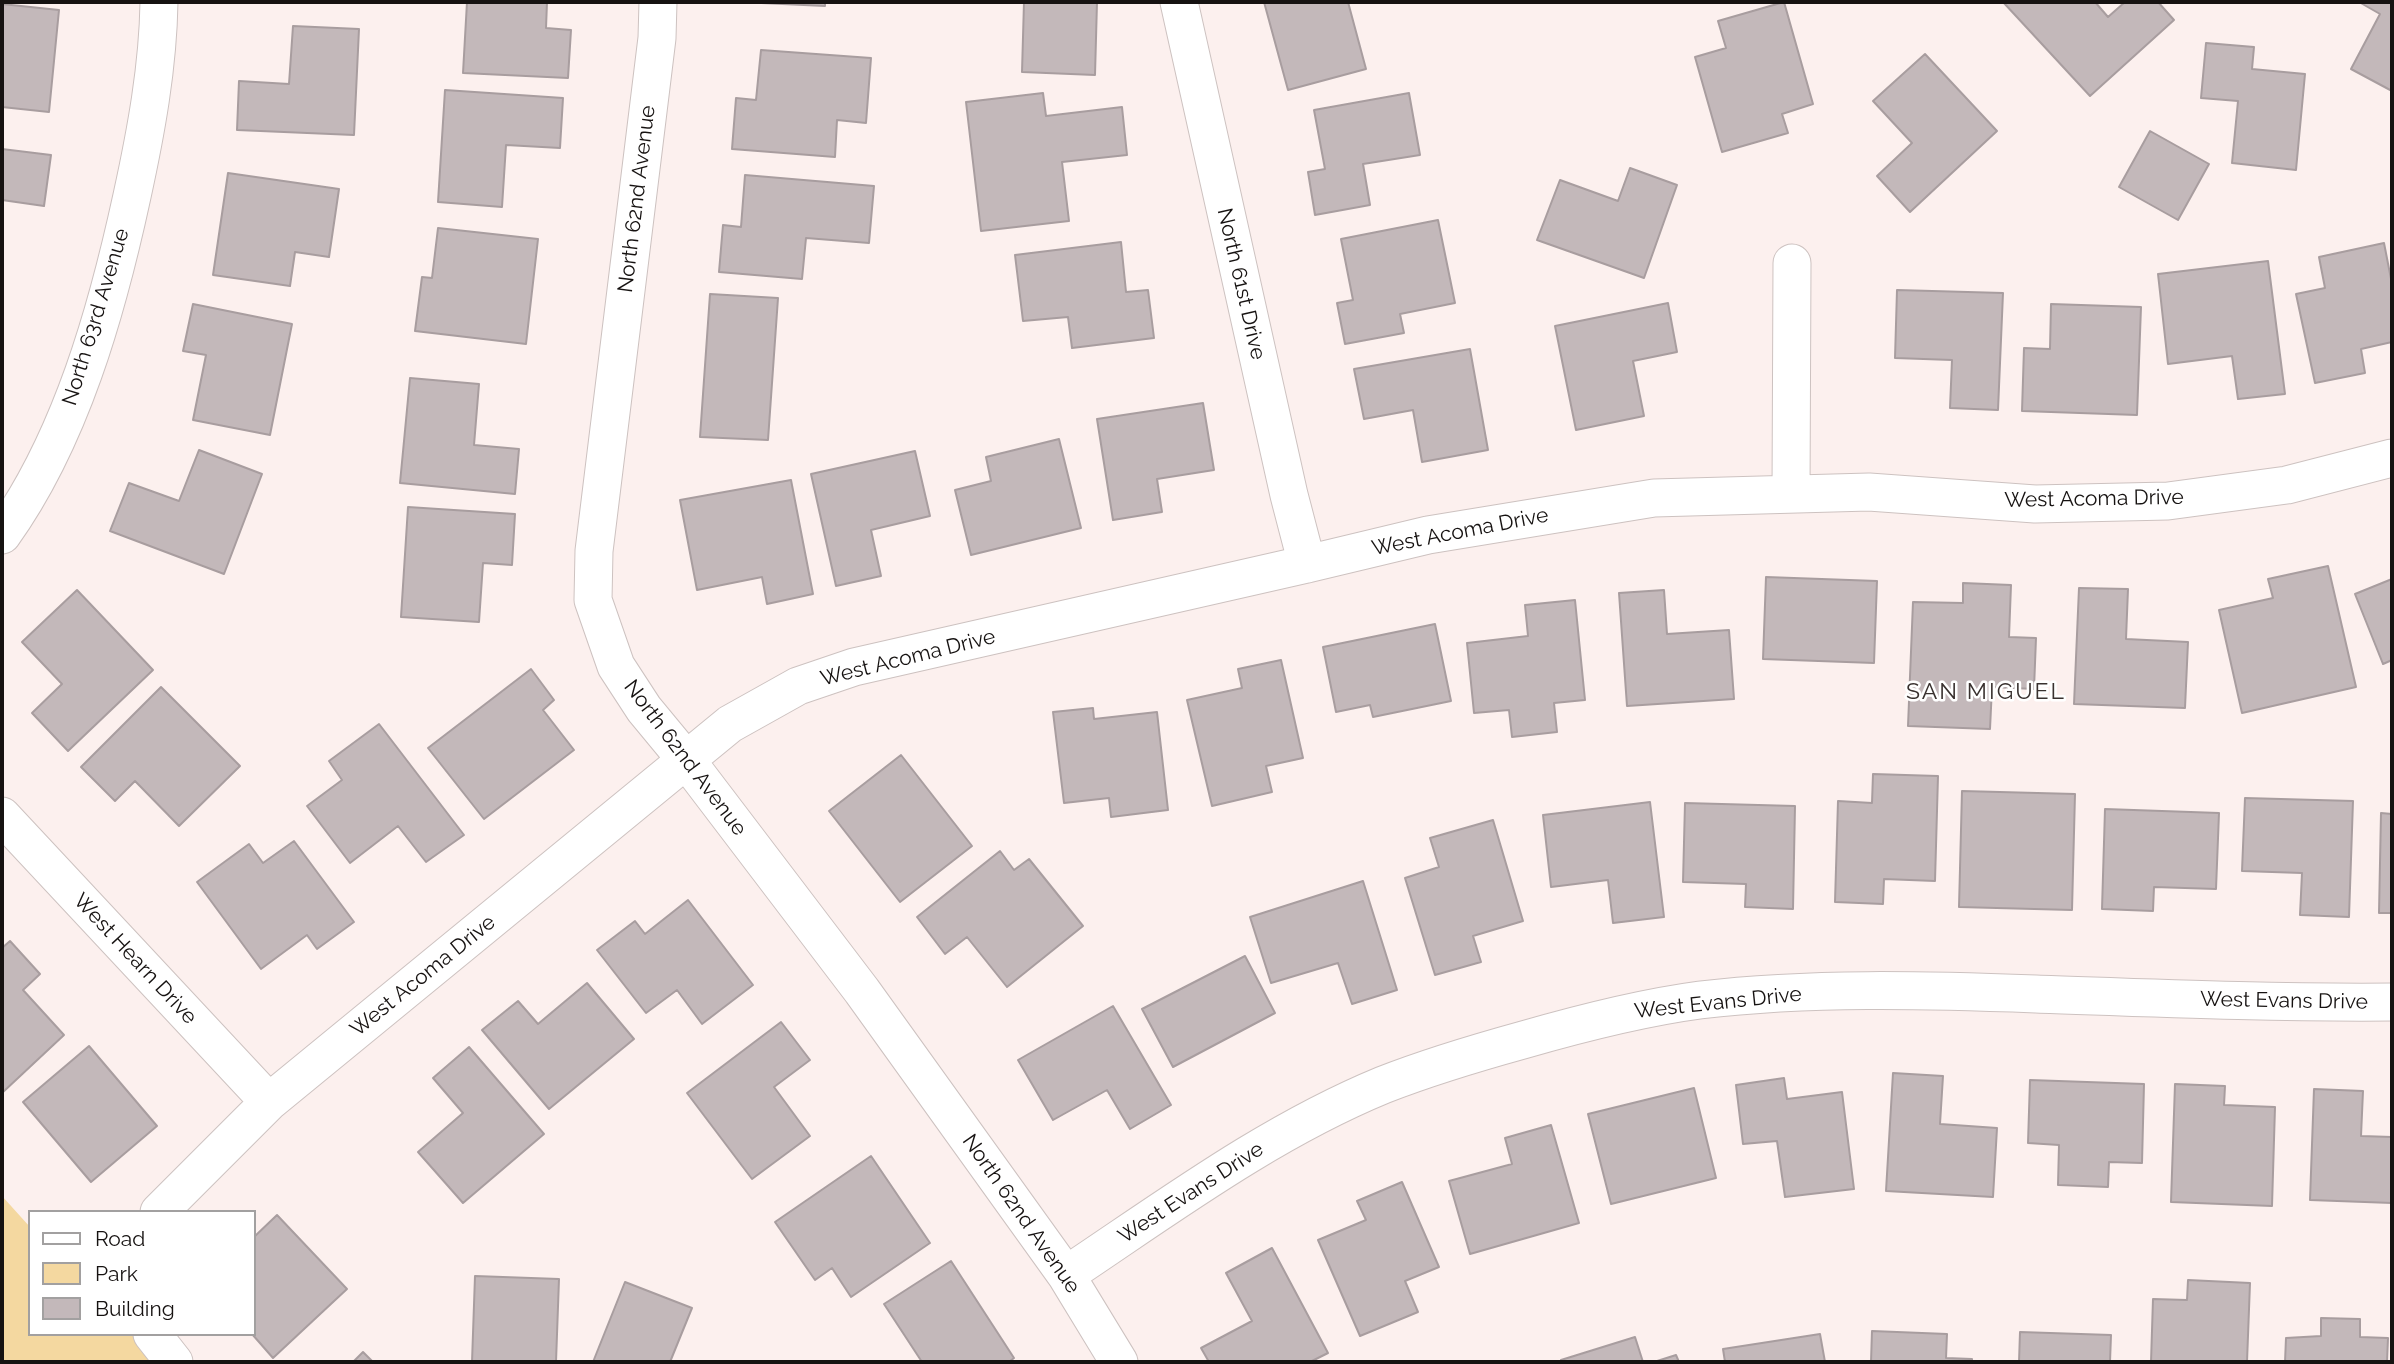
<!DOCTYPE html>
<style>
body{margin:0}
#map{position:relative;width:2394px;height:1364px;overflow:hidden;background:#fcf0ee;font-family:Raleway,sans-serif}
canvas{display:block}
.frame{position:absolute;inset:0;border:4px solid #161211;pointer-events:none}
.legend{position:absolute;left:28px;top:1210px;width:228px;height:126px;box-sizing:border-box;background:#fff;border:2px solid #a2a0a0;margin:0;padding:9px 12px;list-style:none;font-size:21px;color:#161211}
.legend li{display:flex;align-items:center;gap:14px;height:35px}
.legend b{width:35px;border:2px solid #a2a0a0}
</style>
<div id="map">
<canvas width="2394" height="1364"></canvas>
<div class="frame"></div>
<ul class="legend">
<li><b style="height:9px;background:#fff"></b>Road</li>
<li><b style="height:19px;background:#f4d8a0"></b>Park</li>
<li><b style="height:19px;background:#c3b8ba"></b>Building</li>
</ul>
</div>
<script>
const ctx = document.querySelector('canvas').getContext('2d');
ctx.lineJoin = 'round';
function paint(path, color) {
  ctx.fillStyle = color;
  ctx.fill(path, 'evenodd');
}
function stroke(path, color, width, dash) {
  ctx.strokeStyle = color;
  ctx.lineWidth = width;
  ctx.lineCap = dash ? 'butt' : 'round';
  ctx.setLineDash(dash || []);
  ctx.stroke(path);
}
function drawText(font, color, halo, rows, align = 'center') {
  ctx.font = font + ' Raleway,sans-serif';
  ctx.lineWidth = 5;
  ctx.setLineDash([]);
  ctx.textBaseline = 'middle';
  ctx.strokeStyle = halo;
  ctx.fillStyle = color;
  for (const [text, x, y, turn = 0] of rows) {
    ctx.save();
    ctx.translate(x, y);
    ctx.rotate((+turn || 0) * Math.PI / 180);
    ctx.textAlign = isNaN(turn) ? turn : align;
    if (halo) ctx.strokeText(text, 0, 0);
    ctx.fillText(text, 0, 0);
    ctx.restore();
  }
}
paint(new Path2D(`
 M 2,1196 L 30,1227 L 30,1334 L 152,1334 L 174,1362 L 2,1362 Z`), '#f4d8a0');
const building = new Path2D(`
 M 467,2 L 547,2 L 546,28 L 571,30 L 568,78 L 463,73 Z
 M 740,2 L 825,2 L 825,6 Z
 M 1024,2 L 1097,2 L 1095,75 L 1022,72 Z
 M 1264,2 L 1348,2 L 1366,69 L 1288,90 Z
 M 1784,2 L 1813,104 L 1782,114 L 1788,133 L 1722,152 L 1695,57 L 1726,48 L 1718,21 Z
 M 2003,2 L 2095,2 L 2108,17 L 2125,2 L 2158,2 L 2174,20 L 2090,96 Z
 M 2359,2 L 2392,2 L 2392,91 L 2351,69 L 2380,14 Z
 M 2,4 L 59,10 L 49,112 L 2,107 Z
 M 293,26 L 359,29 L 354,135 L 237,130 L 239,81 L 289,84 Z
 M 2206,43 L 2254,47 L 2252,69 L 2305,74 L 2296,170 L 2232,163 L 2238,101 L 2201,98 Z
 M 761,50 L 871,58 L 866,123 L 837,120 L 835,157 L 732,149 L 736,98 L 756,100 Z
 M 1925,54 L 1997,131 L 1910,212 L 1877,176 L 1912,143 L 1873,101 Z
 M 445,90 L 563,98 L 560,148 L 506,145 L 502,207 L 438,202 Z
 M 1043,93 L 1046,116 L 1122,107 L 1127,155 L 1062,162 L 1069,221 L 981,231 L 966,102 Z
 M 1409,93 L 1420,155 L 1363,164 L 1370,205 L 1315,215 L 1308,172 L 1325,169 L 1314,110 Z
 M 2150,131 L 2209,164 L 2178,220 L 2119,187 Z
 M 2,149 L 51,155 L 44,206 L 2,200 Z
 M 1630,168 L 1677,185 L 1644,278 L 1537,240 L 1560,180 L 1618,201 Z
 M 228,173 L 339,189 L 329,257 L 295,252 L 290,286 L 213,275 Z
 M 745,175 L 874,186 L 869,243 L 806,238 L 802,279 L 719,272 L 723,225 L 741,227 Z
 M 1438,220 L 1455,303 L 1400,314 L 1404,333 L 1345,344 L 1337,303 L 1353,300 L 1341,239 Z
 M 438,228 L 538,239 L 526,344 L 415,331 L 422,277 L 432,278 Z
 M 1121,242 L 1126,292 L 1148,290 L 1154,338 L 1072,348 L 1068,317 L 1023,321 L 1015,255 Z
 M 2384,243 L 2392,284 L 2392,342 L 2361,349 L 2365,373 L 2315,383 L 2296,294 L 2325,288 L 2319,257 Z
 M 2268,261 L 2285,394 L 2238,399 L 2232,356 L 2168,364 L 2158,274 Z
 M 1897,290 L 2003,293 L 1998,410 L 1950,408 L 1952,360 L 1895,358 Z
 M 710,294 L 778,298 L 768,440 L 700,437 Z
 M 1668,303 L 1677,352 L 1633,361 L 1644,416 L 1576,430 L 1555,326 Z
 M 193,304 L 292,324 L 270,435 L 193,420 L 206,355 L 183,351 Z
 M 2051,304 L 2141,307 L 2137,415 L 2022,411 L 2024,348 L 2050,349 Z
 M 1470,349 L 1488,450 L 1422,462 L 1413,410 L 1364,419 L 1354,369 Z
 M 410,378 L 479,384 L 474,445 L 519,449 L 515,494 L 400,483 Z
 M 1203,403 L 1214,470 L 1157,479 L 1162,512 L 1113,520 L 1097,419 Z
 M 1059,439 L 1081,528 L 971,555 L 955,490 L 991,481 L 986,457 Z
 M 199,450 L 262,474 L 224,574 L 110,531 L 129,483 L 179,501 Z
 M 915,451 L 930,516 L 871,530 L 881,576 L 836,586 L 811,474 Z
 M 791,480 L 813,594 L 767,604 L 762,577 L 697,590 L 680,500 Z
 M 408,507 L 515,514 L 512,565 L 483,563 L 479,622 L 401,617 Z
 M 2328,566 L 2356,687 L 2242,713 L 2219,610 L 2273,598 L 2268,579 Z
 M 1766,577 L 1877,581 L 1874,663 L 1763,659 Z
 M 2392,579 L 2392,660 L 2383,664 L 2355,594 Z
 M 1963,583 L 2011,585 L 2009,637 L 2036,638 L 2034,689 L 1992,687 L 1990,729 L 1908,726 L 1913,602 L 1963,603 Z
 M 2079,588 L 2128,589 L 2126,639 L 2188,642 L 2185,708 L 2074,704 Z
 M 77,590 L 153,670 L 68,751 L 32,713 L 62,684 L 22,642 Z
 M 1664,590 L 1667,634 L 1729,630 L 1734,699 L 1627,706 L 1619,593 Z
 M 1575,600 L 1585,700 L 1554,703 L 1557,732 L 1512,737 L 1509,710 L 1474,713 L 1467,643 L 1528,636 L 1525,605 Z
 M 1435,624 L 1451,701 L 1373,717 L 1370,705 L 1336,712 L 1323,647 Z
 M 1281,660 L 1303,758 L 1266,766 L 1272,792 L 1212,806 L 1187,700 L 1242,688 L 1238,669 Z
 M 531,669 L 554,700 L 543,710 L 574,750 L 484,819 L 428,748 Z
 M 161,687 L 240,766 L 179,826 L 135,781 L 115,801 L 81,767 Z
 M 1093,708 L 1094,719 L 1157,712 L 1168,810 L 1111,817 L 1109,798 L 1064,803 L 1053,712 Z
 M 379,724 L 464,835 L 426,862 L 398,826 L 350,863 L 307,806 L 342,780 L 329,761 Z
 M 901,755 L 972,846 L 900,902 L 829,811 Z
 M 1873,774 L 1938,776 L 1935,881 L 1884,879 L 1883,904 L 1835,902 L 1838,801 L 1872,803 Z
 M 1962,791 L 2075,794 L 2072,910 L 1959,907 Z
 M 2245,798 L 2353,801 L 2349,917 L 2300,915 L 2302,873 L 2242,871 Z
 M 1650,802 L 1664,917 L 1613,923 L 1608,880 L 1551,887 L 1543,815 Z
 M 1685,803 L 1795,806 L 1793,909 L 1745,907 L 1746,884 L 1683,882 Z
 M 2105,809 L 2219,813 L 2216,889 L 2154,887 L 2153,911 L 2102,909 Z
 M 2381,813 L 2392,814 L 2392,913 L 2379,913 Z
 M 1493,820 L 1523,921 L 1473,936 L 1481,962 L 1435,975 L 1405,878 L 1439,867 L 1430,838 Z
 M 294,841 L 354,922 L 317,949 L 307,935 L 261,969 L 197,882 L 249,844 L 263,863 Z
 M 1000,851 L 1014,870 L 1029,859 L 1083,926 L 1007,987 L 967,937 L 945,954 L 917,917 Z
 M 1363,881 L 1397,990 L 1352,1004 L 1338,963 L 1271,983 L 1250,917 Z
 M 688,900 L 753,985 L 702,1024 L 677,990 L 646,1013 L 597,950 L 635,921 L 645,934 Z
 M 10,941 L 40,974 L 23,990 L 64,1035 L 2,1093 L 2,948 Z
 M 1245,956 L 1275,1013 L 1173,1067 L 1142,1009 Z
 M 587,983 L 634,1039 L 549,1109 L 482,1030 L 518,1001 L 538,1024 Z
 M 1113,1006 L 1171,1105 L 1130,1129 L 1107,1090 L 1053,1120 L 1018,1060 Z
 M 781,1022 L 810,1060 L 774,1087 L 810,1136 L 752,1179 L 687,1093 Z
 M 89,1046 L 157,1126 L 91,1182 L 23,1102 Z
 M 469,1047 L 544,1134 L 463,1203 L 418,1152 L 463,1113 L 433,1078 Z
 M 1893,1073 L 1943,1076 L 1940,1124 L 1997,1128 L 1993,1197 L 1886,1191 Z
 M 1784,1078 L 1787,1099 L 1842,1092 L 1854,1189 L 1785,1197 L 1777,1141 L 1743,1144 L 1736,1085 Z
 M 2030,1080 L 2144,1084 L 2142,1163 L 2109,1162 L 2108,1187 L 2058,1185 L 2059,1145 L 2028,1143 Z
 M 2175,1084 L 2225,1086 L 2224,1105 L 2275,1107 L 2272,1206 L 2171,1202 Z
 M 1694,1088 L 1716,1178 L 1611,1204 L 1588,1114 Z
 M 2314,1089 L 2363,1091 L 2361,1136 L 2392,1137 L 2392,1203 L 2310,1200 Z
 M 1551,1125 L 1579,1223 L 1470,1254 L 1449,1181 L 1512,1164 L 1505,1138 Z
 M 871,1156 L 930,1243 L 851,1297 L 832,1268 L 815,1280 L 775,1222 Z
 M 1402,1182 L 1439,1267 L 1405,1281 L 1418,1312 L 1360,1336 L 1318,1240 L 1366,1220 L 1357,1201 Z
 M 277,1215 L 347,1289 L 273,1358 L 252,1334 L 254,1334 L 255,1304 L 254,1237 Z
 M 1272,1248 L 1328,1353 L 1310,1362 L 1209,1362 L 1201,1348 L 1252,1321 L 1226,1273 Z
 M 951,1261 L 1014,1358 L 1009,1362 L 922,1362 L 884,1304 Z
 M 475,1276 L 559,1279 L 556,1362 L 472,1362 Z
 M 2188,1280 L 2250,1283 L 2247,1362 L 2151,1362 L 2153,1299 L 2187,1300 Z
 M 625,1282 L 692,1308 L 670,1362 L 593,1362 Z
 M 2321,1318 L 2360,1319 L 2360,1337 L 2388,1338 L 2387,1362 L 2285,1362 L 2286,1338 L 2321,1336 Z
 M 1872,1331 L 1947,1334 L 1946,1358 L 1972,1359 L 1972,1362 L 1871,1362 Z
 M 2020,1332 L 2111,1335 L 2110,1362 L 2019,1362 Z
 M 1820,1334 L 1825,1362 L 1725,1362 L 1723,1349 Z
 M 1635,1337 L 1643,1362 L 1561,1362 L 1561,1360 Z
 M 363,1352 L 373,1362 L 353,1362 Z
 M 1676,1355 L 1679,1362 L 1654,1362 Z`);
paint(building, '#c3b8ba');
stroke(building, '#a89d9f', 2);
const street = new Path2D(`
 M 658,2 L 657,38 L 594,551 L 593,600 L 616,666 L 644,709 L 687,761 L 862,991 L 1066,1275 L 1119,1362
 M 1179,2 L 1289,495 L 1307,564
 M 1791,494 L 1792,263
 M 2,535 C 71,439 107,311 132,196 C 146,132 158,67 159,2
 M 2,816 L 269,1102
 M 159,1212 L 269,1102 L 730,724 L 798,686 L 854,667 L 1307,564 L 1428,535 L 1654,498 L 1869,492 L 2035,504 L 2168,501 L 2287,485 L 2392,458
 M 1066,1275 C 1168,1207 1269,1132 1383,1085 C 1429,1067 1476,1053 1523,1040 C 1582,1023 1640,1008 1700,1000 C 1811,987 1924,990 2036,994 C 2154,998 2273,1003 2392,1002
 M 152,1334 L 174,1362`);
stroke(street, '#cdc2c0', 39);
stroke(street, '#fff', 37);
drawText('21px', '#161211', '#fff', [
 ["North 62nd Avenue",637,199,-83],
 ["North 61st Drive",1241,284,77],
 ["North 63rd Avenue",96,317,-73],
 ["West Acoma Drive",2094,499,-1],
 ["West Acoma Drive",1460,532,-11],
 ["West Acoma Drive",908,658,-14],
 ["North 62nd Avenue",685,758,53],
 ["West Hearn Drive",135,959,47],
 ["West Acoma Drive",423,976,-39],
 ["West Evans Drive",2284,1001,1],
 ["West Evans Drive",1718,1003,-6],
 ["West Evans Drive",1191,1193,-33],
 ["North 62nd Avenue",1021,1214,55]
]);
ctx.letterSpacing = '2px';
drawText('23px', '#39312f', '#fff', [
 ["SAN MIGUEL",1986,692]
]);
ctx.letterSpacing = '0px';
</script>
